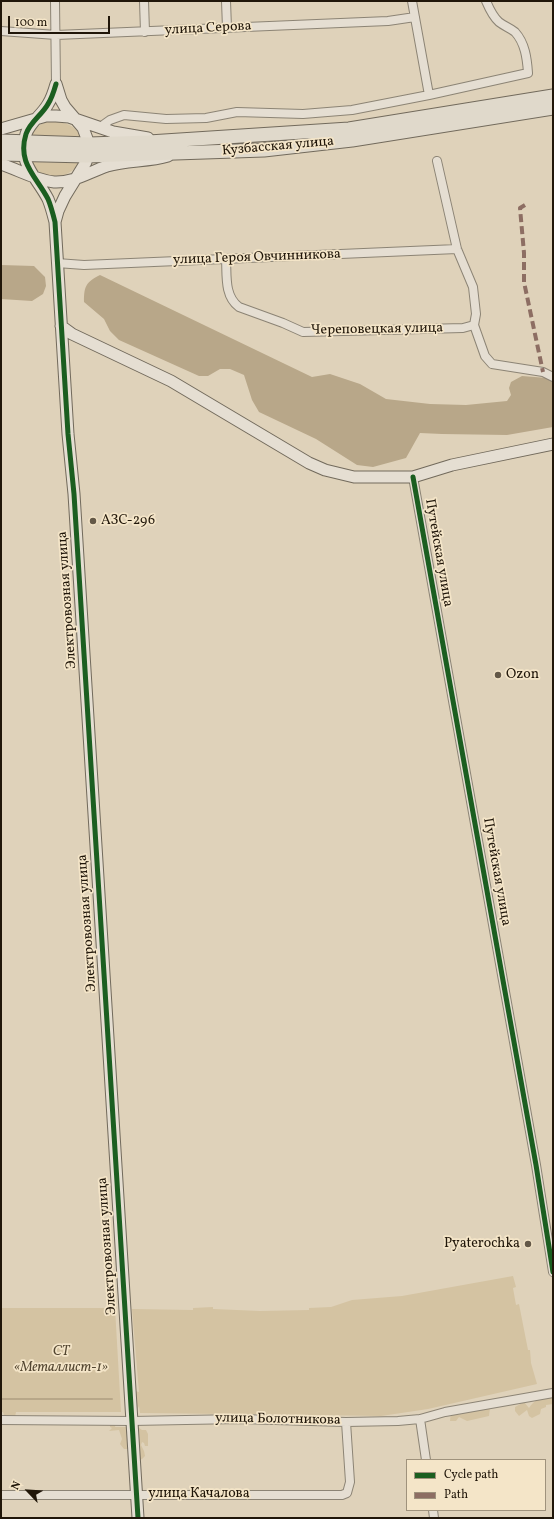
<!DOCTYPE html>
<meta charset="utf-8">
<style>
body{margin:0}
#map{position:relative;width:554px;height:1519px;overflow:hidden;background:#dfd2ba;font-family:Vollkorn,serif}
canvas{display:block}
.frame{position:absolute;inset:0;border:2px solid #201609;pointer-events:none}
.legend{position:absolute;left:406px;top:1459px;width:140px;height:52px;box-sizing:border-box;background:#f4e5c8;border:1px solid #9f927c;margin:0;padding:5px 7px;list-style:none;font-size:12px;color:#201609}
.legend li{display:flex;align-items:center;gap:8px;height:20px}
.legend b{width:20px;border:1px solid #9f927c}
.north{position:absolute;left:8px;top:1471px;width:40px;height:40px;-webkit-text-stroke:3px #f4e5c8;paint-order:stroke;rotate:295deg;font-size:11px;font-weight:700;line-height:16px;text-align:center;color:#201609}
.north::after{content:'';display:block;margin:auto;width:14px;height:18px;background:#201609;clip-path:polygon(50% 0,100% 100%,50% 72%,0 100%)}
.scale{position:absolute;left:8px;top:16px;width:102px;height:18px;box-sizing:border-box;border:2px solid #201609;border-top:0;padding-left:5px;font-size:12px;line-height:14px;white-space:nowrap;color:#201609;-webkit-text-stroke:3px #f4e5c8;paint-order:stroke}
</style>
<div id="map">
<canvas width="554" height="1519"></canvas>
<div class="frame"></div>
<ul class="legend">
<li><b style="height:5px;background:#1b5e20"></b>Cycle path</li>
<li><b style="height:5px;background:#8d6e63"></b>Path</li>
</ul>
<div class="north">N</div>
<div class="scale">100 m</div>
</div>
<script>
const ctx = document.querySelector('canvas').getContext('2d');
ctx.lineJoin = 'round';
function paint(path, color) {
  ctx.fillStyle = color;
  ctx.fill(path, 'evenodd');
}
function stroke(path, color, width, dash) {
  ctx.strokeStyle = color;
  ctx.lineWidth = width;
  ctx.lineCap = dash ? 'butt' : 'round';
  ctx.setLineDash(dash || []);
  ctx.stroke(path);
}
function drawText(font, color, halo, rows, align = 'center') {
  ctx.font = font + ' Vollkorn,serif';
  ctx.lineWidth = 3.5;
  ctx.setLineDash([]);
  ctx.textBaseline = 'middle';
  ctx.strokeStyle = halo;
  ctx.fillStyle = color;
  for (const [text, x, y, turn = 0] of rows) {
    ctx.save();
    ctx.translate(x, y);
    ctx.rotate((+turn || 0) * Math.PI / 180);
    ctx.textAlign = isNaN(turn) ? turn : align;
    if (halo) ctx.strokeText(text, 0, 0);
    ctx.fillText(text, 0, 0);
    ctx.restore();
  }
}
paint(new Path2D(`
 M 46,121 C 61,122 73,122 81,137 L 30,138 L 36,128 Z
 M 31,162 L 80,163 C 67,180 42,183 31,162 Z
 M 513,1276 L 516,1287 L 513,1288 L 516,1305 L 519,1304 L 528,1350 L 530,1350 L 531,1363 L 537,1384 L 428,1409 L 381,1416 L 247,1414 L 247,1417 L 226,1417 L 225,1414 L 140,1413 L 139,1406 L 135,1414 L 135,1391 L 139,1392 L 132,1309 L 193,1310 L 193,1308 L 213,1307 L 213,1309 L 260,1311 L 309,1310 L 309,1308 L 331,1307 L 352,1300 L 402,1296 Z
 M 1,1308 L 115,1308 L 121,1412 L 16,1412 L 15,1417 L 5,1418 L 3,1412 L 1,1412 Z
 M 553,1396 L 553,1404 L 546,1405 L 546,1407 L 541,1409 L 540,1414 L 532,1418 L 529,1416 L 527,1410 L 519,1416 L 515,1411 L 515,1407 L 524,1402 L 529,1408 C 534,1401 542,1394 551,1398 Z
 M 486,1407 L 490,1408 L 489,1416 L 467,1421 L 459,1417 L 456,1421 L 450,1421 L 451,1412 L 458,1412 L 459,1415 L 461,1413 L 467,1413 L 468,1410 Z
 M 110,1422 L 116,1423 L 115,1427 L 126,1427 L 129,1436 L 135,1425 L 142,1430 L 146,1430 L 148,1434 L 148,1446 L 145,1446 L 144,1443 L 142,1442 L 141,1445 L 144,1451 L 145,1456 L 142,1459 L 137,1461 L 128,1449 L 124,1449 L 120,1444 L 122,1439 L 119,1430 L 109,1431 L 112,1428 L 110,1427 Z`), '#d4c3a2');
paint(new Path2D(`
 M 1,265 L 34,266 L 45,277 L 46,286 L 43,294 L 32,301 L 1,299 Z
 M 100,275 L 312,377 L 330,374 L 360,384 L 386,399 L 430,404 L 466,405 L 507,401 L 511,395 L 509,388 L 511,382 L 522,376 L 547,378 L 553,383 L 553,427 L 507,435 L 442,434 L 420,433 L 406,458 L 373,467 L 357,465 L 316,439 L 259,412 L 252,400 L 244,375 L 230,369 L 220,369 L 208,376 L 199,376 L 119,340 L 110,331 L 104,319 L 84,302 C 84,286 86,282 100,275 Z`), '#b8a789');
stroke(new Path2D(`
 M 1,1399 L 112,1399`), '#b8a789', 2);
const street = new Path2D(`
 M 55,1 L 56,84
 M 144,1 L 145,32
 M 226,1 L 227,28
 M 412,1 L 429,95
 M 1,31 L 56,35 L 388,21 L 415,17
 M 101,128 L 103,125 L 110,120 L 124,115 L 166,119 L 206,118 L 237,112 L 303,114 L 352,110 L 429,95 L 528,73 C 527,58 525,43 515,32 C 510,28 504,26 499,22 C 493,17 489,8 486,1
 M 437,161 L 457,249 L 473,287 L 476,314 L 474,325 L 485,356 L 492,364 L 543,372 L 553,377
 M 226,259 C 227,275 224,296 239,307 L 283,323 L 303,332 L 463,328 L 474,325
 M 57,263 L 84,265 L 457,249
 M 413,477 L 536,1165 L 553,1272
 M 420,1419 L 426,1460
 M 1,1420 L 132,1421 L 240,1419 L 346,1422 L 398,1421 L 420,1419 L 445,1412 L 553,1393
 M 1,1495 L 342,1495 L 347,1493 L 350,1482 L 346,1422
 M 433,1510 L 434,1518`);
const secondary = new Path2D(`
 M 56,84 C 54,91 52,98 48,104 C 42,115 30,122 26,134 C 17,163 36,176 48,199 C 51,206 53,214 55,222 L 68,434 L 74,494 L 138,1518
 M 1,129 L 46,116 L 56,116 L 69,117 L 113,132 L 148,138
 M 1,164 C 19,170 35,180 54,182 C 73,183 89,172 107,166 C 127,160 148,162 168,156
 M 55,222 L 58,211 L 65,196 L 86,162 L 89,150 L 89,144 L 83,128 L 65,107 L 61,100 L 56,84
 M 61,326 L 72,334 L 171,381 L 309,463 L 325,470 L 354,477 L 413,477 L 452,465 L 553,444`);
const primary = new Path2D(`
 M 1,141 L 89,144 L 149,142 L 349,129 L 553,96
 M 1,154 L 87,156 L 264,150 L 352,140 L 553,108`);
stroke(street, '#8c8475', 10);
stroke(secondary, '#726a5c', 13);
stroke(primary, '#726a5c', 15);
stroke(street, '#e5ded2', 8);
stroke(secondary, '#e5ded2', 11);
stroke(primary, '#e0d9cb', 13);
stroke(new Path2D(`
 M 525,205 L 520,208 L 524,253 L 524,282 L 543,372`), '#8d6e63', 4, [8, 4]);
stroke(new Path2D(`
 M 56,84 C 54,91 52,98 48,104 C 42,115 30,122 26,134 C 17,163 36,176 48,199 C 51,206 53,214 55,222 L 68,434 L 74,494 L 138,1518
 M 413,477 L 536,1165 L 553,1272`), '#1b5e20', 5);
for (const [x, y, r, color] of [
 [93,521,4,"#635847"],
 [498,675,4,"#635847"],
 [528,1244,4,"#635847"]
]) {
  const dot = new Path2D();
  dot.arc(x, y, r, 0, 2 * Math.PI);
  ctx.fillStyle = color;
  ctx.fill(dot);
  stroke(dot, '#f4e5c8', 1.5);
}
drawText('14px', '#201609', '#f4e5c8', [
 ["улица Серова",208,29,-3],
 ["Кузбасская улица",278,147,-5],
 ["улица Героя Овчинникова",257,258,-2],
 ["Череповецкая улица",377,330,-1],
 ["Путейская улица",438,553,80],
 ["Электровозная улица",68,600,-94],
 ["Путейская улица",496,872,80],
 ["Электровозная улица",88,923,-94],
 ["Электровозная улица",108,1246,-94],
 ["улица Болотникова",278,1420,1],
 ["улица Качалова",199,1494]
]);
drawText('14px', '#201609', '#f4e5c8', [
 ["АЗС-296",101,521],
 ["Ozon",506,675],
 ["Pyaterochka",520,1244,"right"]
], 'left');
drawText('italic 14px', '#534631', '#f4e5c8', [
 ["СТ",61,1352],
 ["«Металлист-1»",61,1368]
]);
</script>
